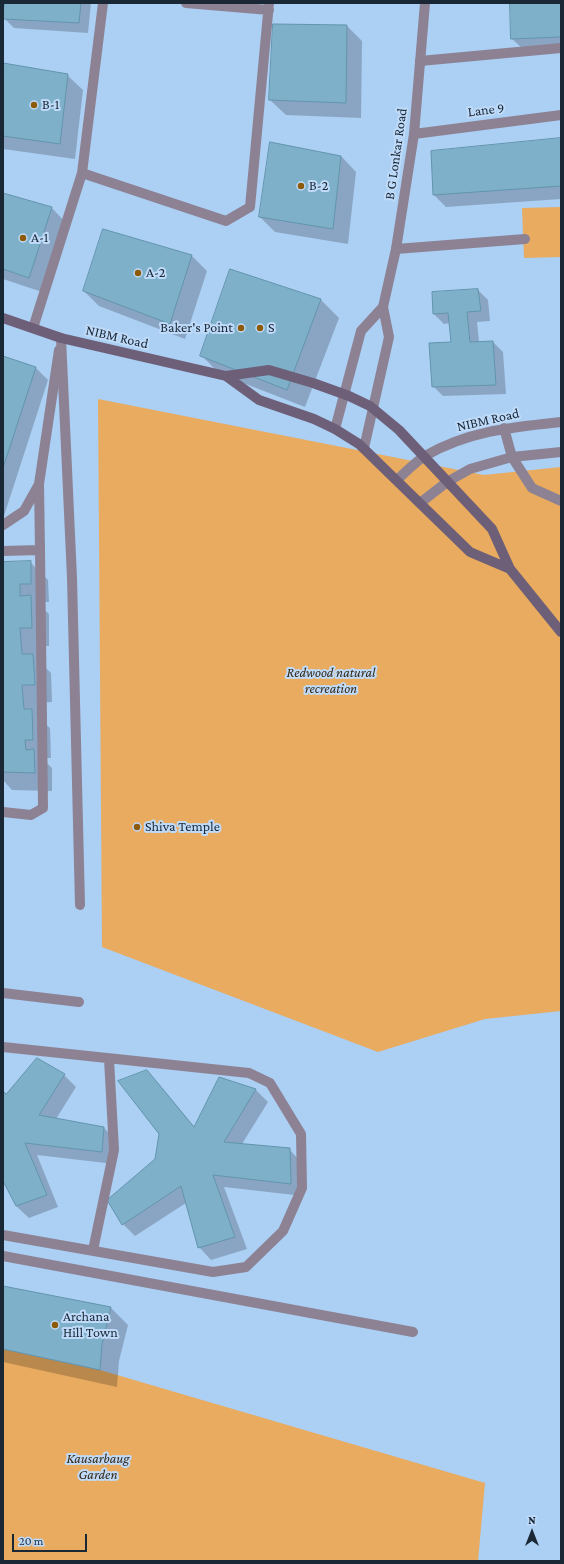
<!DOCTYPE html>
<style>
body{margin:0}
#map{position:relative;width:564px;height:1564px;overflow:hidden;background:#accff4;font-family:"Crimson Pro",serif}
canvas{display:block}
.frame{position:absolute;inset:0;border:4px solid #1a2836;pointer-events:none}
.north{position:absolute;left:512px;top:1512px;width:40px;height:40px;-webkit-text-stroke:3px #bfdbf9;paint-order:stroke;rotate:0deg;font-size:11px;font-weight:700;line-height:16px;text-align:center;color:#1a2836}
.north::after{content:'';display:block;margin:auto;width:14px;height:18px;background:#1a2836;clip-path:polygon(50% 0,100% 100%,50% 72%,0 100%)}
.scale{position:absolute;left:12px;top:1534px;width:75px;height:18px;box-sizing:border-box;border:2px solid #1a2836;border-top:0;padding-left:5px;font-size:12px;line-height:14px;white-space:nowrap;color:#1a2836;-webkit-text-stroke:3px #bfdbf9;paint-order:stroke}
</style>
<div id="map">
<canvas width="564" height="1564"></canvas>
<div class="frame"></div>
<div class="north">N</div>
<div class="scale">20 m</div>
</div>
<script>
const ctx = document.querySelector('canvas').getContext('2d');
ctx.lineJoin = 'round';
function paint(path, color) {
  ctx.fillStyle = color;
  ctx.fill(path, 'evenodd');
}
function stroke(path, color, width, dash) {
  ctx.strokeStyle = color;
  ctx.lineWidth = width;
  ctx.lineCap = dash ? 'butt' : 'round';
  ctx.setLineDash(dash || []);
  ctx.stroke(path);
}
function drawText(font, color, halo, rows, align = 'center') {
  ctx.font = font + ' "Crimson Pro",serif';
  ctx.lineWidth = 4;
  ctx.setLineDash([]);
  ctx.textBaseline = 'middle';
  ctx.strokeStyle = halo;
  ctx.fillStyle = color;
  for (const [text, x, y, turn = 0] of rows) {
    ctx.save();
    ctx.translate(x, y);
    ctx.rotate((+turn || 0) * Math.PI / 180);
    ctx.textAlign = isNaN(turn) ? turn : align;
    if (halo) ctx.strokeText(text, 0, 0);
    ctx.fillText(text, 0, 0);
    ctx.restore();
  }
}
paint(new Path2D(`
 M 561,207 L 561,257 L 524,258 L 522,208 Z
 M 98,399 L 484,475 L 561,467 L 561,1011 L 485,1019 L 378,1052 L 102,947 Z
 M 3,1349 L 100,1370 L 485,1483 L 478,1561 L 3,1561 Z`), '#e8ab60');
paint(new Path2D(`
 M 6,3 L 91,3 L 88,33 L 14,28 L 4,18 Z
 M 537,3 L 561,3 L 561,47 L 522,48 L 512,39 Z
 M 347,26 L 362,41 L 361,118 L 286,115 L 270,100 Z
 M 3,64 L 67,75 L 83,90 L 75,159 L 3,149 Z
 M 561,139 L 561,199 L 446,207 L 434,195 L 432,152 Z
 M 341,156 L 356,172 L 348,244 L 275,232 L 260,217 Z
 M 3,194 L 52,208 L 67,224 L 45,293 L 3,279 Z
 M 192,256 L 207,271 L 185,339 L 99,306 L 84,291 Z
 M 231,270 L 321,300 L 339,318 L 305,407 L 220,374 L 202,356 Z
 M 478,290 L 488,300 L 490,321 L 477,322 L 479,342 L 493,342 L 503,352 L 506,394 L 443,396 L 433,386 L 452,343 L 450,323 L 444,324 L 434,314 Z
 M 3,357 L 36,368 L 48,380 L 3,519 Z
 M 30,562 L 48,580 L 49,602 L 36,602 L 49,614 L 49,646 L 37,646 L 38,660 L 51,673 L 52,702 L 39,703 L 40,719 L 50,728 L 51,758 L 43,758 L 43,759 L 52,768 L 52,791 L 12,790 L 3,780 L 3,563 Z
 M 147,1071 L 159,1084 L 195,1128 L 220,1078 L 256,1090 L 268,1102 L 242,1144 L 289,1149 L 301,1162 L 303,1196 L 224,1187 L 247,1249 L 211,1260 L 199,1247 L 186,1203 L 135,1236 L 123,1224 L 156,1159 L 160,1134 Z
 M 64,1075 L 76,1087 L 56,1119 L 104,1128 L 116,1140 L 114,1164 L 37,1155 L 58,1207 L 29,1218 L 16,1206 L 3,1179 L 3,1092 L 7,1095 Z
 M 3,1287 L 111,1308 L 128,1325 L 119,1361 L 117,1387 L 3,1362 Z`), '#0003');
const building = new Path2D(`
 M 5,3 L 81,3 L 79,23 L 3,19 Z
 M 510,3 L 561,3 L 561,37 L 511,39 Z
 M 273,24 L 347,25 L 346,103 L 269,100 Z
 M 3,63 L 68,74 L 60,144 L 3,136 Z
 M 561,138 L 561,186 L 433,195 L 431,151 Z
 M 270,142 L 341,156 L 333,229 L 259,217 Z
 M 3,193 L 52,207 L 29,278 L 3,269 Z
 M 103,229 L 192,255 L 170,324 L 83,291 Z
 M 230,269 L 321,299 L 287,390 L 200,356 Z
 M 478,289 L 481,311 L 467,312 L 470,342 L 493,341 L 496,385 L 432,387 L 429,343 L 451,342 L 448,313 L 433,314 L 432,292 Z
 M 3,356 L 36,367 L 3,468 Z
 M 31,561 L 31,584 L 20,584 L 20,596 L 31,595 L 32,628 L 20,628 L 22,654 L 33,654 L 35,685 L 22,685 L 24,709 L 32,709 L 33,740 L 25,740 L 26,750 L 34,749 L 35,773 L 3,772 L 3,562 Z
 M 37,1058 L 65,1074 L 39,1115 L 104,1127 L 102,1152 L 25,1143 L 47,1195 L 16,1206 L 3,1181 L 3,1091 L 6,1094 Z
 M 147,1070 L 194,1127 L 219,1077 L 256,1089 L 224,1142 L 290,1148 L 291,1184 L 213,1175 L 235,1237 L 198,1248 L 181,1186 L 122,1225 L 107,1200 L 155,1159 L 159,1134 L 118,1081 Z
 M 3,1286 L 111,1307 L 102,1344 L 100,1370 L 3,1349 Z`);
paint(building, '#7eb0c9');
stroke(building, '#6294ac', 1);
stroke(new Path2D(`
 M 512,457 L 532,488 L 561,501
 M 3,525 L 24,511 L 38,486
 M 3,551 L 40,550 L 39,484 L 59,350
 M 3,812 L 31,815 L 43,808 L 40,550
 M 3,993 L 79,1002`), '#8c8294', 10);
stroke(new Path2D(`
 M 186,3 L 269,10
 M 420,61 L 561,48
 M 414,134 L 561,115
 M 82,173 L 226,221 L 250,207 L 269,3
 M 396,249 L 525,239
 M 33,328 L 82,173 L 103,3
 M 61,338 L 72,578 L 80,905
 M 3,1047 L 249,1073 L 270,1083 L 301,1134 L 302,1188 L 283,1231 L 246,1267 L 213,1272 L 3,1235
 M 93,1250 L 114,1150 L 109,1059
 M 3,1256 L 413,1332`), '#8c8294', 10);
stroke(new Path2D(`
 M 504,428 L 512,457
 M 335,429 L 361,331 L 383,307
 M 364,448 L 389,337 L 383,307 L 396,249 L 414,134 L 425,3
 M 397,480 C 406,472 415,462 425,456 C 468,431 513,427 561,422
 M 420,503 L 447,482 L 470,469 L 512,457 L 561,452`), '#8c8294', 10);
stroke(new Path2D(`
 M 3,318 L 61,338 L 226,376 L 269,370 L 313,383 L 349,396 L 370,406 L 399,430 L 492,529 L 510,569 L 561,632
 M 226,376 L 259,400 L 314,419 L 335,429 L 359,444 L 470,552 L 510,569`), '#6d5f78', 10);
for (const [x, y, r, color] of [
 [34,105,4,"#8d5a08"],
 [301,186,4,"#8d5a08"],
 [23,238,4,"#8d5a08"],
 [138,273,4,"#8d5a08"],
 [241,328,4,"#8d5a08"],
 [260,328,4,"#8d5a08"],
 [137,827,4,"#8d5a08"],
 [55,1325,4,"#8d5a08"]
]) {
  const dot = new Path2D();
  dot.arc(x, y, r, 0, 2 * Math.PI);
  ctx.fillStyle = color;
  ctx.fill(dot);
  stroke(dot, '#bfdbf9', 1.5);
}
drawText('14px', '#1a2836', '#bfdbf9', [
 ["B-1",42,105],
 ["B-2",309,186],
 ["A-1",31,238],
 ["A-2",146,273],
 ["Baker's Point",233,328,"right"],
 ["S",268,328],
 ["Shiva Temple",145,827],
 ["Archana",63,1317],
 ["Hill Town",63,1333]
], 'left');
drawText('14px', '#1a2836', '#bfdbf9', [
 ["Lane 9",486,110,-7],
 ["B G Lonkar Road",396,154,-82],
 ["NIBM Road",117,337,13],
 ["NIBM Road",488,420,-13]
]);
drawText('italic 14px', '#352716', '#bfdbf9', [
 ["Redwood natural",331,673],
 ["recreation",331,689],
 ["Kausarbaug",98,1459],
 ["Garden",98,1475]
]);
</script>
